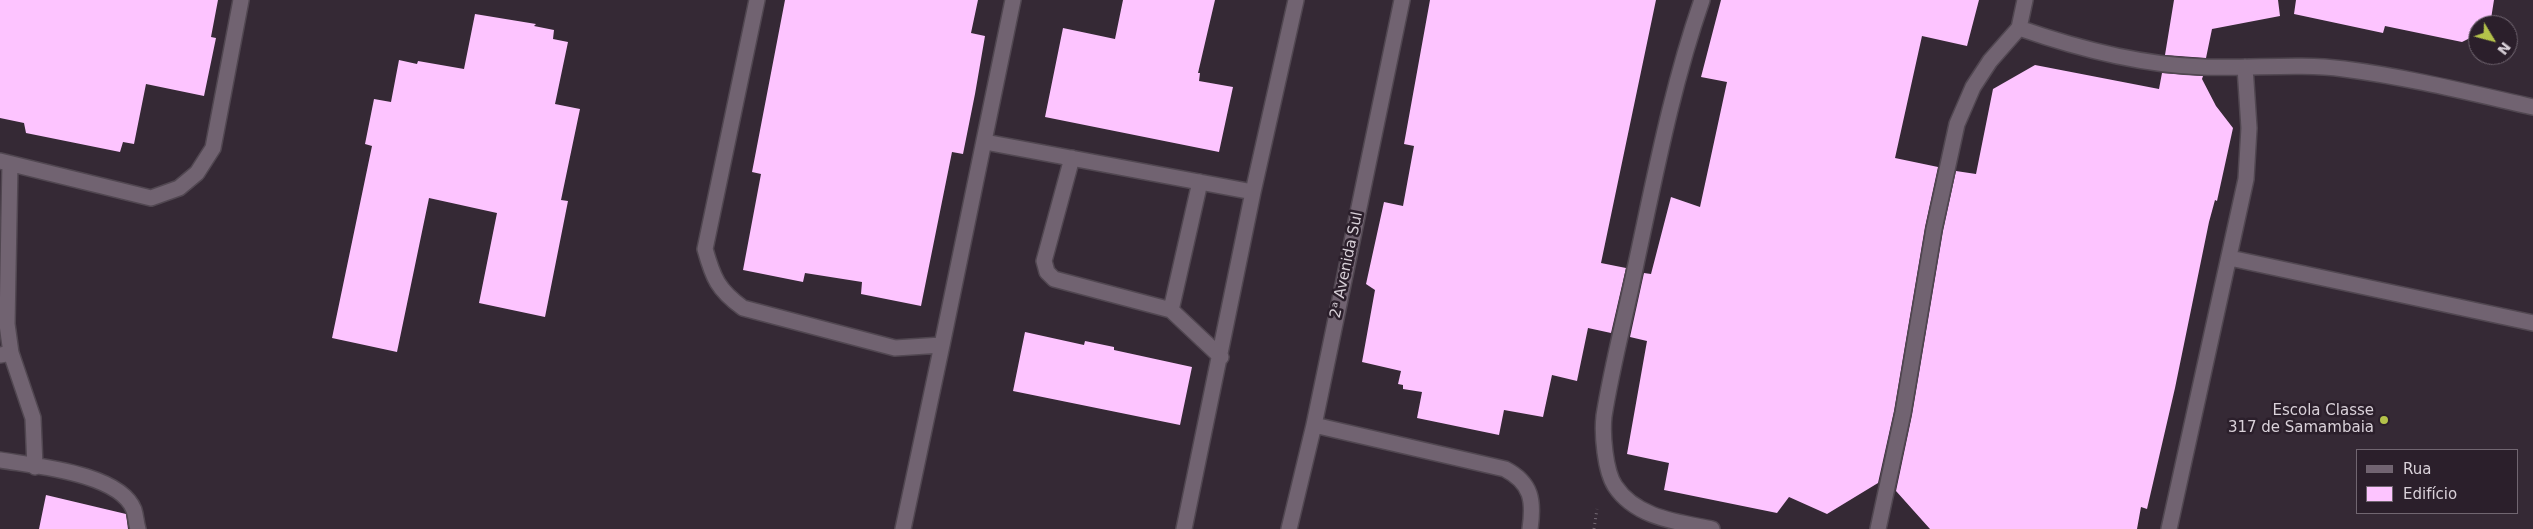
<!DOCTYPE html>
<meta charset="utf-8">
<style>
body{margin:0}
#map{position:relative;width:2533px;height:529px;overflow:hidden;background:#352935;font-family:"DejaVu Sans",sans-serif}
canvas{display:block}
.legend{position:absolute;left:2356px;top:449px;width:162px;height:65px;box-sizing:border-box;background:#2b1f2b;border:1px solid #716671;margin:0;padding:6px 9px;list-style:none;font-size:15px;color:#d9d1d9}
.legend li{display:flex;align-items:center;gap:10px;height:25px}
.legend b{width:25px;border:1px solid #716671}
.north{position:absolute;left:2468px;top:15px;width:50px;height:50px;box-sizing:border-box;background:#2b1f2b;border:1px solid #716671;border-radius:50%;rotate:127deg;font-size:14px;font-weight:700;line-height:20px;text-align:center;color:#d9d1d9}
.north::after{content:'';display:block;margin:auto;width:18px;height:22px;background:#b4c24a;clip-path:polygon(50% 0,100% 100%,50% 72%,0 100%)}
</style>
<div id="map">
<canvas width="2533" height="529"></canvas>
<ul class="legend">
<li><b style="height:6px;background:#716371"></b>Rua</li>
<li><b style="height:14px;background:#fdc4ff"></b>Edifício</li>
</ul>
<div class="north">N</div>
</div>
<script>
const ctx = document.querySelector('canvas').getContext('2d');
ctx.lineJoin = 'round';
function paint(path, color) {
  ctx.fillStyle = color;
  ctx.fill(path, 'evenodd');
}
function stroke(path, color, width, dash) {
  ctx.strokeStyle = color;
  ctx.lineWidth = width;
  ctx.lineCap = dash ? 'butt' : 'round';
  ctx.setLineDash(dash || []);
  ctx.stroke(path);
}
function drawText(font, color, halo, rows, align = 'center') {
  ctx.font = font + ' "DejaVu Sans",sans-serif';
  ctx.lineWidth = 5;
  ctx.setLineDash([]);
  ctx.textBaseline = 'middle';
  ctx.strokeStyle = halo;
  ctx.fillStyle = color;
  for (const [text, x, y, turn = 0] of rows) {
    ctx.save();
    ctx.translate(x, y);
    ctx.rotate((+turn || 0) * Math.PI / 180);
    ctx.textAlign = isNaN(turn) ? turn : align;
    if (halo) ctx.strokeText(text, 0, 0);
    ctx.fillText(text, 0, 0);
    ctx.restore();
  }
}
paint(new Path2D(`
 M 0,0 L 218,0 L 211,37 L 216,38 L 204,96 L 146,84 L 134,144 L 123,142 L 120,152 L 26,133 L 24,123 L 0,118 Z
 M 785,0 L 978,0 L 971,33 L 985,36 L 975,94 L 963,154 L 952,152 L 921,306 L 861,294 L 862,282 L 805,273 L 803,282 L 743,270 L 761,174 L 752,172 Z
 M 1123,0 L 1215,0 L 1198,73 L 1200,73 L 1199,81 L 1233,87 L 1219,152 L 1045,117 L 1063,28 L 1115,39 Z
 M 1430,0 L 1656,0 L 1601,263 L 1626,268 L 1611,333 L 1588,328 L 1577,381 L 1552,375 L 1543,417 L 1504,410 L 1499,435 L 1417,418 L 1422,392 L 1403,389 L 1403,385 L 1398,384 L 1401,371 L 1362,362 L 1375,290 L 1366,284 L 1384,202 L 1403,206 L 1414,146 L 1404,144 Z
 M 1721,0 L 1979,0 L 1967,46 L 1922,36 L 1895,158 L 1938,167 L 1925,227 L 1894,411 L 1878,483 L 1827,514 L 1789,497 L 1777,513 L 1664,490 L 1669,463 L 1627,454 L 1647,341 L 1630,337 L 1644,273 L 1651,274 L 1671,197 L 1700,207 L 1727,82 L 1701,77 Z
 M 2174,0 L 2278,0 L 2280,16 L 2212,29 L 2206,58 L 2165,55 Z
 M 2296,0 L 2494,0 L 2490,25 L 2478,25 L 2478,34 L 2462,42 L 2385,26 L 2383,33 L 2294,14 Z
 M 475,14 L 536,24 L 534,26 L 554,30 L 553,39 L 568,42 L 555,104 L 580,109 L 561,200 L 568,201 L 545,317 L 479,303 L 497,213 L 429,198 L 397,352 L 332,338 L 372,146 L 365,144 L 374,99 L 391,102 L 399,60 L 417,64 L 418,61 L 464,69 Z
 M 2035,65 L 2159,89 L 2162,73 L 2203,76 L 2202,79 L 2216,106 L 2233,128 L 2217,201 L 2215,200 L 2209,222 L 2175,388 L 2147,509 L 2141,507 L 2137,529 L 1930,529 L 1896,491 L 1912,415 L 1943,231 L 1956,171 L 1976,174 L 1993,89 Z
 M 1025,332 L 1084,345 L 1085,341 L 1114,347 L 1114,350 L 1192,367 L 1180,425 L 1013,391 Z
 M 46,495 L 126,514 L 128,529 L 39,529 Z`), '#fdc4ff');
const minor = new Path2D(`
 M 757,0 L 705,249 C 713,278 718,290 743,308 L 895,348 L 942,345 L 1013,0
 M 1702,0 C 1672,86 1655,176 1636,264 C 1626,314 1612,365 1604,416 C 1602,434 1605,471 1615,486 C 1636,518 1678,522 1712,529
 M 2019,28 C 2079,49 2140,65 2203,67 C 2250,69 2298,63 2344,69 C 2407,77 2471,93 2533,107
 M 985,142 L 1253,192
 M 1072,158 L 1044,261 L 1047,272 L 1054,279 L 1171,310 L 1200,182
 M 0,161 L 151,198 L 179,188 L 197,173 L 213,148 L 241,0
 M 2230,258 L 2533,323
 M 1171,310 L 1221,357
 M 11,353 L 33,418 L 35,467
 M 0,355 L 11,353 L 7,324 L 10,164
 M 1314,425 L 1505,469 C 1532,483 1534,501 1530,529
 M 0,460 C 34,466 120,473 134,510 C 136,516 136,523 138,529
 M 903,529 L 942,345
 M 1184,529 L 1253,192 L 1296,0
 M 1289,529 L 1314,425 L 1402,0
 M 1878,529 L 1903,413 L 1934,229 L 1957,124 L 1973,87 L 1990,61 L 2019,28 L 2025,0
 M 2169,529 L 2246,179 L 2249,128 L 2245,67`);
stroke(minor, '#514751', 18);
stroke(new Path2D(`
 M 1594,529 L 1597,509`), '#756a75', 3, [1, 4]);
stroke(minor, '#716371', 15);
for (const [x, y, r, color] of [
 [2384,420,5,"#b4c24a"]
]) {
  const dot = new Path2D();
  dot.arc(x, y, r, 0, 2 * Math.PI);
  ctx.fillStyle = color;
  ctx.fill(dot);
  stroke(dot, '#2b1f2b', 2);
}
drawText('15px', '#d9d1d9', '#2b1f2b', [
 ["2ᵃ Avenida Sul",1347,265,-78]
]);
drawText('15px', '#d9d1d9', '#2b1f2b', [
 ["Escola Classe",2374,411],
 ["317 de Samambaia",2374,428]
], 'right');
</script>
